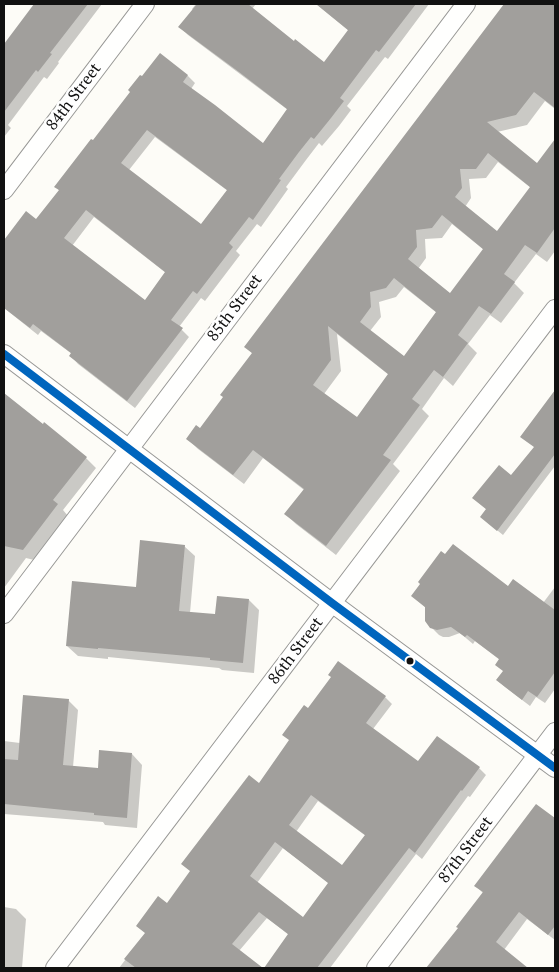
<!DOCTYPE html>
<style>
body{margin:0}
#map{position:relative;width:559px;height:972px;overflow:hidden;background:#fdfcf7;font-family:"PT Serif",serif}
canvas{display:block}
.frame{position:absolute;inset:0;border:5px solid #111;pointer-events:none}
</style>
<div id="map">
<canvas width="559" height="972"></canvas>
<div class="frame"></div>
</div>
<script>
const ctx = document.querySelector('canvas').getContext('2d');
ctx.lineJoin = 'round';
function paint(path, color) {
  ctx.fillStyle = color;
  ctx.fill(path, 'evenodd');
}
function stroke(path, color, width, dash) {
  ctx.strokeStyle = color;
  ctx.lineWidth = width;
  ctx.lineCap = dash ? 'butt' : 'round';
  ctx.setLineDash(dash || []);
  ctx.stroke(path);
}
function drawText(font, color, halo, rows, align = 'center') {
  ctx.font = font + ' "PT Serif",serif';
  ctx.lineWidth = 5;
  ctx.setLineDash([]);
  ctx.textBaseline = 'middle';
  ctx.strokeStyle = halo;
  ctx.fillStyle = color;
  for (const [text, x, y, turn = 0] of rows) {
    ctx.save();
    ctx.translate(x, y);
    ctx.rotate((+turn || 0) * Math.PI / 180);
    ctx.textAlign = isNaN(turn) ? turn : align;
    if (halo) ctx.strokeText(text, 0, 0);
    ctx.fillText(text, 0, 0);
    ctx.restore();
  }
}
paint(new Path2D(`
 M 36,4 L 102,4 L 58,62 L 59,63 L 47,79 L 44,77 L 8,125 L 11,128 L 4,137 L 4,52 L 7,48 L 5,45 Z
 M 196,4 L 256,4 L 252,9 L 294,42 L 325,64 L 349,31 L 316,4 L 429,4 L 388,59 L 385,57 L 347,106 L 351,110 L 339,126 L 322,146 L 319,143 L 306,160 L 286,187 L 288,189 L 261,227 L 257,224 L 236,251 L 240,255 L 205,301 L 201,298 L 179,327 L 189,337 L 135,408 L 78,364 L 71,356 L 72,354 L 41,331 L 38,335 L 4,308 L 4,242 L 26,213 L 37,221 L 60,191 L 56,187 L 93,142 L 160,55 L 188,76 L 195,83 L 191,89 L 263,144 L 288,110 L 188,35 L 180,27 L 193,10 L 192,9 ZM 155,137 L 228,191 L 202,226 L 129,170 ZM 94,217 L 166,273 L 145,301 L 72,246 Z
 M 506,4 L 555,4 L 555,109 L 545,101 L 527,125 L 497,132 L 538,165 L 555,141 L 555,251 L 547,262 L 536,254 L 514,283 L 524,293 L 501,323 L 490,315 L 468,344 L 477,353 L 453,386 L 444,378 L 422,409 L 429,416 L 393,464 L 400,471 L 336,555 L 296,524 L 286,514 L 304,490 L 263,458 L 244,484 L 198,449 L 188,439 L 200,429 L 224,397 L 253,354 L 246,347 ZM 498,162 L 531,188 L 497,233 L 465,207 L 471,198 L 469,179 L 486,178 ZM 452,224 L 484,250 L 450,295 L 418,269 L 426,258 L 425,239 L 442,238 ZM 404,287 L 437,313 L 404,357 L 370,331 L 381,317 L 379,302 L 396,297 ZM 337,334 L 389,375 L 357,418 L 324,394 L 341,371 Z
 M 4,394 L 86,458 L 96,468 L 63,510 L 68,516 L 34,560 L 26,558 L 4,588 Z
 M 546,404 L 555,411 L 555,466 L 503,535 L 487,522 L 487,510 L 473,498 L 511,476 L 535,448 Z
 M 184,546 L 195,556 L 190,613 L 216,616 L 249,600 L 259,610 L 254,673 L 222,670 L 219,668 L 108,657 L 108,659 L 78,656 L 67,646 L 137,589 Z
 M 555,587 L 555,689 L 545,703 L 536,697 L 530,706 L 505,687 L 497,680 L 504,672 L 500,660 L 475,641 L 473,644 L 460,633 L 449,637 L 443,637 L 439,635 L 431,627 L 426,608 L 412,596 L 508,588 L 543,603 Z
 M 385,697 L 392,704 L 373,729 L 418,763 L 437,737 L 479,768 L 486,775 L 470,797 L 468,796 L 422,859 L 416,854 L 330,968 L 265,968 L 289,935 L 267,918 L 239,951 L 261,968 L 119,968 L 259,785 L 290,741 L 308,710 ZM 318,801 L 366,836 L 342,867 L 296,832 ZM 283,848 L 329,883 L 303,919 L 257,883 Z
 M 68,700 L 78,710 L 73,767 L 99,770 L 132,754 L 142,765 L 137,828 L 105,825 L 103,822 L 4,814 L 4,741 L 20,743 Z
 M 537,806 L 555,820 L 555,940 L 527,919 L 504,950 L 526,968 L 427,968 L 459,928 L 483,893 L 476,886 Z
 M 4,907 L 16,909 L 26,919 L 22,968 L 4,968 Z`), '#0003');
paint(new Path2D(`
 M 34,4 L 88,4 L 50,53 L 52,54 L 38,72 L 36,70 L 4,112 L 4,44 Z
 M 197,4 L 248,4 L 294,41 L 295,39 L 324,62 L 348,30 L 316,4 L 416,4 L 379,52 L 376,50 L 340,98 L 344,101 L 331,118 L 314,139 L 311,137 L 299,152 L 279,179 L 281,180 L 253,220 L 249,217 L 229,243 L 233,247 L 197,294 L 193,291 L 171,320 L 183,328 L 127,401 L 69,356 L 71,353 L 33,324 L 30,328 L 4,308 L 4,240 L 26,211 L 36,219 L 59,190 L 54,187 L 91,139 L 93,140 L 130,92 L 128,90 L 140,75 L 142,76 L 160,53 L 188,75 L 183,82 L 215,105 L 263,143 L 287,109 L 239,72 L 178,27 ZM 147,130 L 227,190 L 201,224 L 121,163 ZM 86,210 L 165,272 L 145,300 L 64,238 Z
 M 504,4 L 555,4 L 555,108 L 534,92 L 516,115 L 487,122 L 537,163 L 555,139 L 555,228 L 537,253 L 525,245 L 504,274 L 515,282 L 491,314 L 479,306 L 458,335 L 468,343 L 443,377 L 434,370 L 412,399 L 420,405 L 383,455 L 391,460 L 326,546 L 284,514 L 304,489 L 253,450 L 233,475 L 186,439 L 196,425 L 200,428 L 223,397 L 220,395 L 252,353 L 244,347 ZM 488,153 L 530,187 L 497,231 L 455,197 L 462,188 L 460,169 L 476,169 ZM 442,215 L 483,249 L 450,293 L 408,259 L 417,247 L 416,230 L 432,228 ZM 394,278 L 436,312 L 404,356 L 360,322 L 371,307 L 370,292 L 386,288 ZM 328,326 L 388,374 L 357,417 L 313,385 L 331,360 Z
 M 555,390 L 555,454 L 497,531 L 480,517 L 486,509 L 472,498 L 499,465 L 511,475 L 534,447 L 520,437 Z
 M 4,393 L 43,424 L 44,422 L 87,457 L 53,500 L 58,504 L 23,550 L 4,546 Z
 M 140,540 L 185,545 L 179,611 L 215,614 L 217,596 L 249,599 L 243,663 L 210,660 L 210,658 L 98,648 L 98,649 L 66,646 L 72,581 L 136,587 Z
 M 453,544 L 508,586 L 513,579 L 555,610 L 555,672 L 537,697 L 528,691 L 522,700 L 496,680 L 503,671 L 495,665 L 499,659 L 467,635 L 465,637 L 451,627 L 437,630 L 430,628 L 425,621 L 425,607 L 411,596 L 420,584 L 418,582 L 441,551 L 445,554 Z
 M 338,661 L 386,696 L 366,723 L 418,761 L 437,736 L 480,767 L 462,791 L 461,790 L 415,853 L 409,848 L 317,968 L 264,968 L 288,934 L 259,912 L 232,944 L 263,968 L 136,968 L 124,959 L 145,933 L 136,926 L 158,896 L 167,903 L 190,871 L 181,864 L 249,775 L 259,783 L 289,740 L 282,735 L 304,705 L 308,708 L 331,677 L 328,675 ZM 311,795 L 365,835 L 342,865 L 289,825 ZM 275,842 L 328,883 L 303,917 L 250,876 Z
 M 23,695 L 69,699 L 63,765 L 98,768 L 99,750 L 132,753 L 127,818 L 94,815 L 94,813 L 4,804 L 4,759 L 18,760 Z
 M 536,804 L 555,818 L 555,926 L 548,935 L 519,912 L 496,942 L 528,968 L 426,968 L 458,928 L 456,927 L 483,892 L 474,886 Z`), '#a19f9c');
const minor = new Path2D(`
 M 4,190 L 145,4
 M 4,354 L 332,603 L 555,768
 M 4,614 L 466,4
 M 55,968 L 555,309
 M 376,968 L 555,732`);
stroke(minor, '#979795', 20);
stroke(minor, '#fffffe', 18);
stroke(new Path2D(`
 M 4,354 L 332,603 L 555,768`), '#0065bd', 8);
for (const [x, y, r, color] of [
 [410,661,4.5,"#111"]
]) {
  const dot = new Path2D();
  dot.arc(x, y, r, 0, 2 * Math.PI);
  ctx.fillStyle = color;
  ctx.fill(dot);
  stroke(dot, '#fff', 2);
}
drawText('16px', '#111', '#fff', [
 ["84th Street",74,97,-53],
 ["85th Street",235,308,-53],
 ["86th Street",296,651,-53],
 ["87th Street",466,850,-53]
]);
</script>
